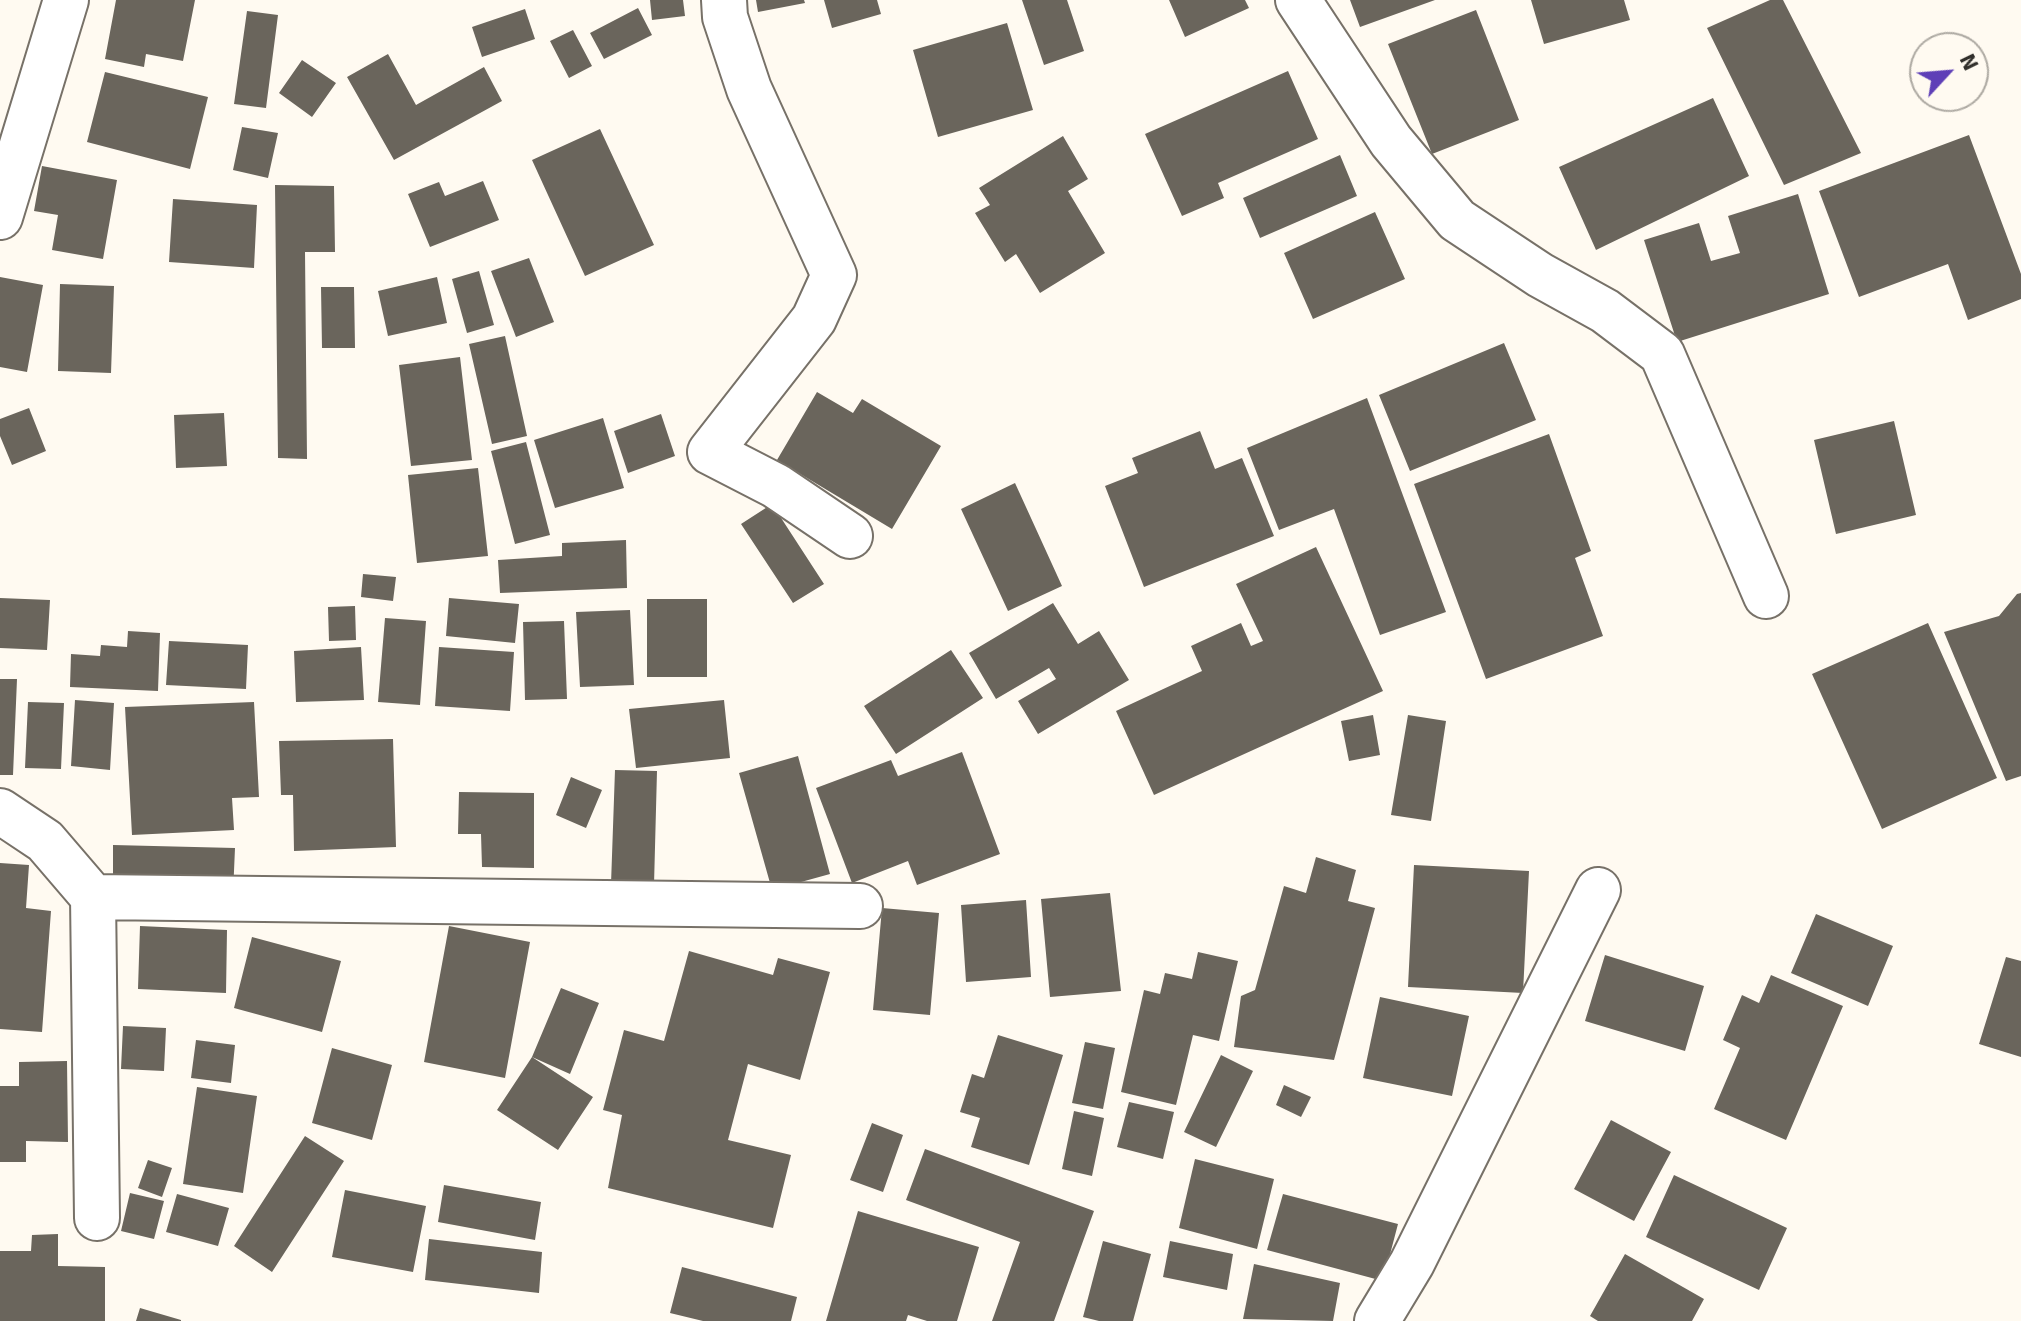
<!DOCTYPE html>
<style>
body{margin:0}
#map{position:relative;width:2021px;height:1321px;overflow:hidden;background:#fffaf1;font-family:Signika,sans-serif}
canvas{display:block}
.north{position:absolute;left:1909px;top:32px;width:80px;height:80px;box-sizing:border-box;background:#fffaf1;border:2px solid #ada9a2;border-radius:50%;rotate:64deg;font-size:22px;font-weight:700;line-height:32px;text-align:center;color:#32302c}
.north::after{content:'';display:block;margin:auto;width:28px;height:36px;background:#5e3fb7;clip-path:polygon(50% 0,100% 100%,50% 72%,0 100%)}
</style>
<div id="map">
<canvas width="2021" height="1321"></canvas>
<div class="north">N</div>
</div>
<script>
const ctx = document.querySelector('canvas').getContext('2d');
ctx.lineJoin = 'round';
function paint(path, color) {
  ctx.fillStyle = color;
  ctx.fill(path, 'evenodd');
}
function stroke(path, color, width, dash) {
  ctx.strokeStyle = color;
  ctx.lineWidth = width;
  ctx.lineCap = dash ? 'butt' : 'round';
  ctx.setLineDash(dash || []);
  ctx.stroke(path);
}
paint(new Path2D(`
 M 116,0 L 195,0 L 183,61 L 146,54 L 144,67 L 105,59 Z
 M 650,0 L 683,0 L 685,16 L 652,20 Z
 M 756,0 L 804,0 L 805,3 L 758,12 Z
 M 824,0 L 877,0 L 881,14 L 832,28 Z
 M 1022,0 L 1067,0 L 1084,51 L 1044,65 Z
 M 1169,0 L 1245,0 L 1249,8 L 1185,37 Z
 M 1350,0 L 1435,0 L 1360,27 Z
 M 1531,0 L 1624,0 L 1630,20 L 1544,44 Z
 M 1770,0 L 1783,0 L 1861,153 L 1784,185 L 1707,28 Z
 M 638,8 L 652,35 L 604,59 L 590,33 Z
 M 525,9 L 535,39 L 482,57 L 472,27 Z
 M 1476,10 L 1519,120 L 1432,154 L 1388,44 Z
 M 247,11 L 278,15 L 266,108 L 234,104 Z
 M 1007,23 L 1033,110 L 938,137 L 913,50 Z
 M 573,30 L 592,66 L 569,78 L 550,41 Z
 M 388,54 L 416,105 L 484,67 L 502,101 L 394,160 L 347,77 Z
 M 302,60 L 336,83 L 312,117 L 279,93 Z
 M 1288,71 L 1318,139 L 1218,183 L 1224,198 L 1182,216 L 1145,134 Z
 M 105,72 L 208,97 L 190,169 L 87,142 Z
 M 1713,98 L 1749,176 L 1596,250 L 1559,167 Z
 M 242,127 L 278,133 L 268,178 L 233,170 Z
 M 600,129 L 654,245 L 585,276 L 532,160 Z
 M 1969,135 L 2021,274 L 2021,299 L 1968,320 L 1948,264 L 1859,297 L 1819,191 Z
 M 1063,136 L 1088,179 L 1068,191 L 1105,253 L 1040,293 L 1016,254 L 1005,262 L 975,213 L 990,205 L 979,188 Z
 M 1340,155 L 1357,196 L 1260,238 L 1243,198 Z
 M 42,166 L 117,180 L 103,259 L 52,250 L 58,215 L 34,211 Z
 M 483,181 L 499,220 L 430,247 L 408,194 L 439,182 L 445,196 Z
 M 275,185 L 334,186 L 335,252 L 305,252 L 307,459 L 278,458 Z
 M 1798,194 L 1829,294 L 1677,342 L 1644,240 L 1699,223 L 1711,261 L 1740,253 L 1728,216 Z
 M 173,199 L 257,205 L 254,268 L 169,262 Z
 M 1375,212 L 1405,279 L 1313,319 L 1284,253 Z
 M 529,258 L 554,322 L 516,337 L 491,271 Z
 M 479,271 L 494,325 L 467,333 L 452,279 Z
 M 0,277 L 43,285 L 27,372 L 0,367 Z
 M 437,277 L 447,323 L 388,336 L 378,291 Z
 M 60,284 L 114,286 L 111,373 L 58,371 Z
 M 321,287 L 354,287 L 355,348 L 322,348 Z
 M 505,336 L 527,436 L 492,444 L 469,344 Z
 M 1504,343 L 1536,420 L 1410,471 L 1379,395 Z
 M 460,357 L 472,460 L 411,466 L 399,365 Z
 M 817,392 L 853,413 L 862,399 L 941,446 L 892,529 L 777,460 Z
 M 1367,398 L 1446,612 L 1380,635 L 1334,509 L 1279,530 L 1247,448 Z
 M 29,408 L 46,451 L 12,465 L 0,436 L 0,419 Z
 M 224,413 L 227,466 L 176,468 L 174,415 Z
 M 661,414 L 675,456 L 628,473 L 614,431 Z
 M 603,418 L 624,488 L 555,508 L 534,440 Z
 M 1894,421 L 1916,515 L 1836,534 L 1814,440 Z
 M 1200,431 L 1215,469 L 1242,458 L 1274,536 L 1144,587 L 1105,486 L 1138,473 L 1132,458 Z
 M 1549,434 L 1591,551 L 1575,558 L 1603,636 L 1486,679 L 1414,484 Z
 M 526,442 L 550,535 L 515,544 L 491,451 Z
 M 478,468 L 488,556 L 417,563 L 408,475 Z
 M 1015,483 L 1062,586 L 1008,611 L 961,509 Z
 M 772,504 L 824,584 L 793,603 L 741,524 Z
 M 626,540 L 627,588 L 500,593 L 498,560 L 562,556 L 562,543 Z
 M 1316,547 L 1383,691 L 1154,795 L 1116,711 L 1202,671 L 1191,646 L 1241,623 L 1251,646 L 1263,641 L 1236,584 Z
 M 363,574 L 396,577 L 393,601 L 361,597 Z
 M 2021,593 L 2021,776 L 2006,781 L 1944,632 L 1999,616 L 2017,594 Z
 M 0,598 L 50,600 L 47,650 L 0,648 Z
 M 449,598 L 519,604 L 515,643 L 446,636 Z
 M 647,599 L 707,599 L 707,677 L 647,677 Z
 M 1053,603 L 1078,644 L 1099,631 L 1129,680 L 1038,734 L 1018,701 L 1056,679 L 1049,668 L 996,699 L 969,653 Z
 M 355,606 L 356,640 L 329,641 L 328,607 Z
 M 630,610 L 634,685 L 580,687 L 576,612 Z
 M 385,618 L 426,621 L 420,705 L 378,702 Z
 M 564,621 L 567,699 L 525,700 L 523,622 Z
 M 1928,623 L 1997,778 L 1882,829 L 1812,674 Z
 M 128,631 L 160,633 L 158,691 L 70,687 L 71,654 L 100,656 L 101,645 L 127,647 Z
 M 169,641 L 248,645 L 246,689 L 166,685 Z
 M 361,647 L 364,700 L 296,702 L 294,651 Z
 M 439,647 L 514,652 L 510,711 L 435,706 Z
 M 951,650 L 983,698 L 896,754 L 864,706 Z
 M 0,679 L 17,679 L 13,775 L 0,775 Z
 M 75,700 L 114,703 L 110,770 L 71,766 Z
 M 724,700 L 730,758 L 636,768 L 629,709 Z
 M 28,702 L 64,703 L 61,769 L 25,768 Z
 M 254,702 L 259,797 L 232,798 L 234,830 L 132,835 L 125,707 Z
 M 1373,715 L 1380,755 L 1349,761 L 1341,721 Z
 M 1408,715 L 1446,721 L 1431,821 L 1391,815 Z
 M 393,739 L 396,847 L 294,851 L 293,795 L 281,795 L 279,741 Z
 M 962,752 L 1000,854 L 917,885 L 908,861 L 852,883 L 816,788 L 891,760 L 898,776 Z
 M 798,756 L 830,874 L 772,890 L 739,773 Z
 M 615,770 L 657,771 L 654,885 L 611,884 Z
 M 571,777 L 602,790 L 586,828 L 556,815 Z
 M 459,792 L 534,793 L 534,868 L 482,867 L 481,834 L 458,834 Z
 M 113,845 L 235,848 L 233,894 L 113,890 Z
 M 1316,857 L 1356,870 L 1348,901 L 1375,908 L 1334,1060 L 1234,1047 L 1241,996 L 1255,990 L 1284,886 L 1306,893 Z
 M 0,863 L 29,865 L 26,908 L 51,911 L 42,1032 L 0,1029 Z
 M 1414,865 L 1529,871 L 1523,993 L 1408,987 Z
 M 1110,893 L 1121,991 L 1050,997 L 1041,899 Z
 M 1026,900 L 1031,977 L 966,982 L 961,905 Z
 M 882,908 L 939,913 L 930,1015 L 873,1010 Z
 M 1816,914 L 1893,946 L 1868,1006 L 1791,973 Z
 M 140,926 L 227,930 L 226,993 L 138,989 Z
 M 449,926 L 530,942 L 505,1078 L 424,1062 Z
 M 252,937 L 341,961 L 322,1032 L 234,1008 Z
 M 689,951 L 773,975 L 778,958 L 830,972 L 800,1080 L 748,1064 L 728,1140 L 791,1155 L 773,1228 L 608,1188 L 622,1115 L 603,1110 L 624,1030 L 664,1041 Z
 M 1198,952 L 1238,961 L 1219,1041 L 1193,1035 L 1176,1105 L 1121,1092 L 1144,990 L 1160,994 L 1165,973 L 1192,979 Z
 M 1605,955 L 1704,986 L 1685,1051 L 1585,1021 Z
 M 2006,957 L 2021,961 L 2021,1057 L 1979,1044 Z
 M 1771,975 L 1843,1006 L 1786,1140 L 1714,1109 L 1740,1048 L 1723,1040 L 1742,995 L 1759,1003 Z
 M 561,988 L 599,1003 L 570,1074 L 532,1057 Z
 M 1380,997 L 1469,1016 L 1452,1096 L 1363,1078 Z
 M 123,1026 L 166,1028 L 164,1071 L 121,1069 Z
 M 998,1035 L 1063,1055 L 1029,1165 L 971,1147 L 980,1118 L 960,1112 L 972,1074 L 984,1078 Z
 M 196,1040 L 235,1045 L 231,1083 L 191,1078 Z
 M 1085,1042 L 1115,1048 L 1103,1109 L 1072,1103 Z
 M 332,1048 L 392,1065 L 372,1140 L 312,1123 Z
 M 1221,1055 L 1253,1071 L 1216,1147 L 1184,1132 Z
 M 532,1057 L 593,1097 L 558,1150 L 497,1110 Z
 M 67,1061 L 68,1142 L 26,1141 L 26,1162 L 0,1162 L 0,1086 L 19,1086 L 19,1062 Z
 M 1284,1085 L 1311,1097 L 1301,1117 L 1276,1105 Z
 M 197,1087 L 257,1096 L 243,1193 L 183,1184 Z
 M 1129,1102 L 1174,1112 L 1163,1159 L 1117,1147 Z
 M 1074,1111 L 1104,1118 L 1092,1176 L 1062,1169 Z
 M 1611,1120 L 1671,1152 L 1634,1221 L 1574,1189 Z
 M 872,1123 L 903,1135 L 883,1192 L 850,1180 Z
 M 305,1136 L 344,1161 L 272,1272 L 234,1246 Z
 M 925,1149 L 1094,1211 L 1054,1321 L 992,1321 L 1020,1242 L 906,1200 Z
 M 1195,1159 L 1274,1179 L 1257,1249 L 1179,1228 Z
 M 148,1160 L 172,1168 L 162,1197 L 138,1188 Z
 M 1674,1175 L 1787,1228 L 1759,1290 L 1646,1237 Z
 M 444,1185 L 541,1202 L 535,1240 L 438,1222 Z
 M 345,1190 L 426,1206 L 413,1272 L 332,1257 Z
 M 130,1193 L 164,1201 L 154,1239 L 121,1231 Z
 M 177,1194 L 229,1208 L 218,1246 L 166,1232 Z
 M 1283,1194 L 1398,1224 L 1383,1281 L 1267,1250 Z
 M 858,1211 L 979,1247 L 957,1321 L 927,1321 L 908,1315 L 906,1321 L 826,1321 Z
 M 58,1234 L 58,1266 L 105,1267 L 105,1321 L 0,1321 L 0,1251 L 31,1251 L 32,1235 Z
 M 429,1239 L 542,1252 L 539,1293 L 425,1280 Z
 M 1103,1241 L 1151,1254 L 1133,1321 L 1099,1321 L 1083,1317 Z
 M 1170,1241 L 1233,1254 L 1227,1290 L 1163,1277 Z
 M 1625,1254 L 1704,1299 L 1692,1321 L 1598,1321 L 1590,1316 Z
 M 1254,1264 L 1340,1283 L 1333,1321 L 1243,1319 Z
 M 682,1267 L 797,1297 L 791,1321 L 703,1321 L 670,1313 Z
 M 140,1308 L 181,1320 L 181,1321 L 136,1321 Z`), '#6a655c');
const street = new Path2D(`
 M 724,0 L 725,17 L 749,89 L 834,275 L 814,319 L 710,452 L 776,486 L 850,536
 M 1298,0 L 1391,141 L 1457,220 L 1540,275 L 1605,311 L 1662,354 L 1766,596
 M 0,217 L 66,0
 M 0,811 L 45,841 L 93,897 L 860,906
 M 93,897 L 97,1218
 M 1377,1321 L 1412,1263 L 1598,890`);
stroke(street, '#777168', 48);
stroke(street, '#fff', 44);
</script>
